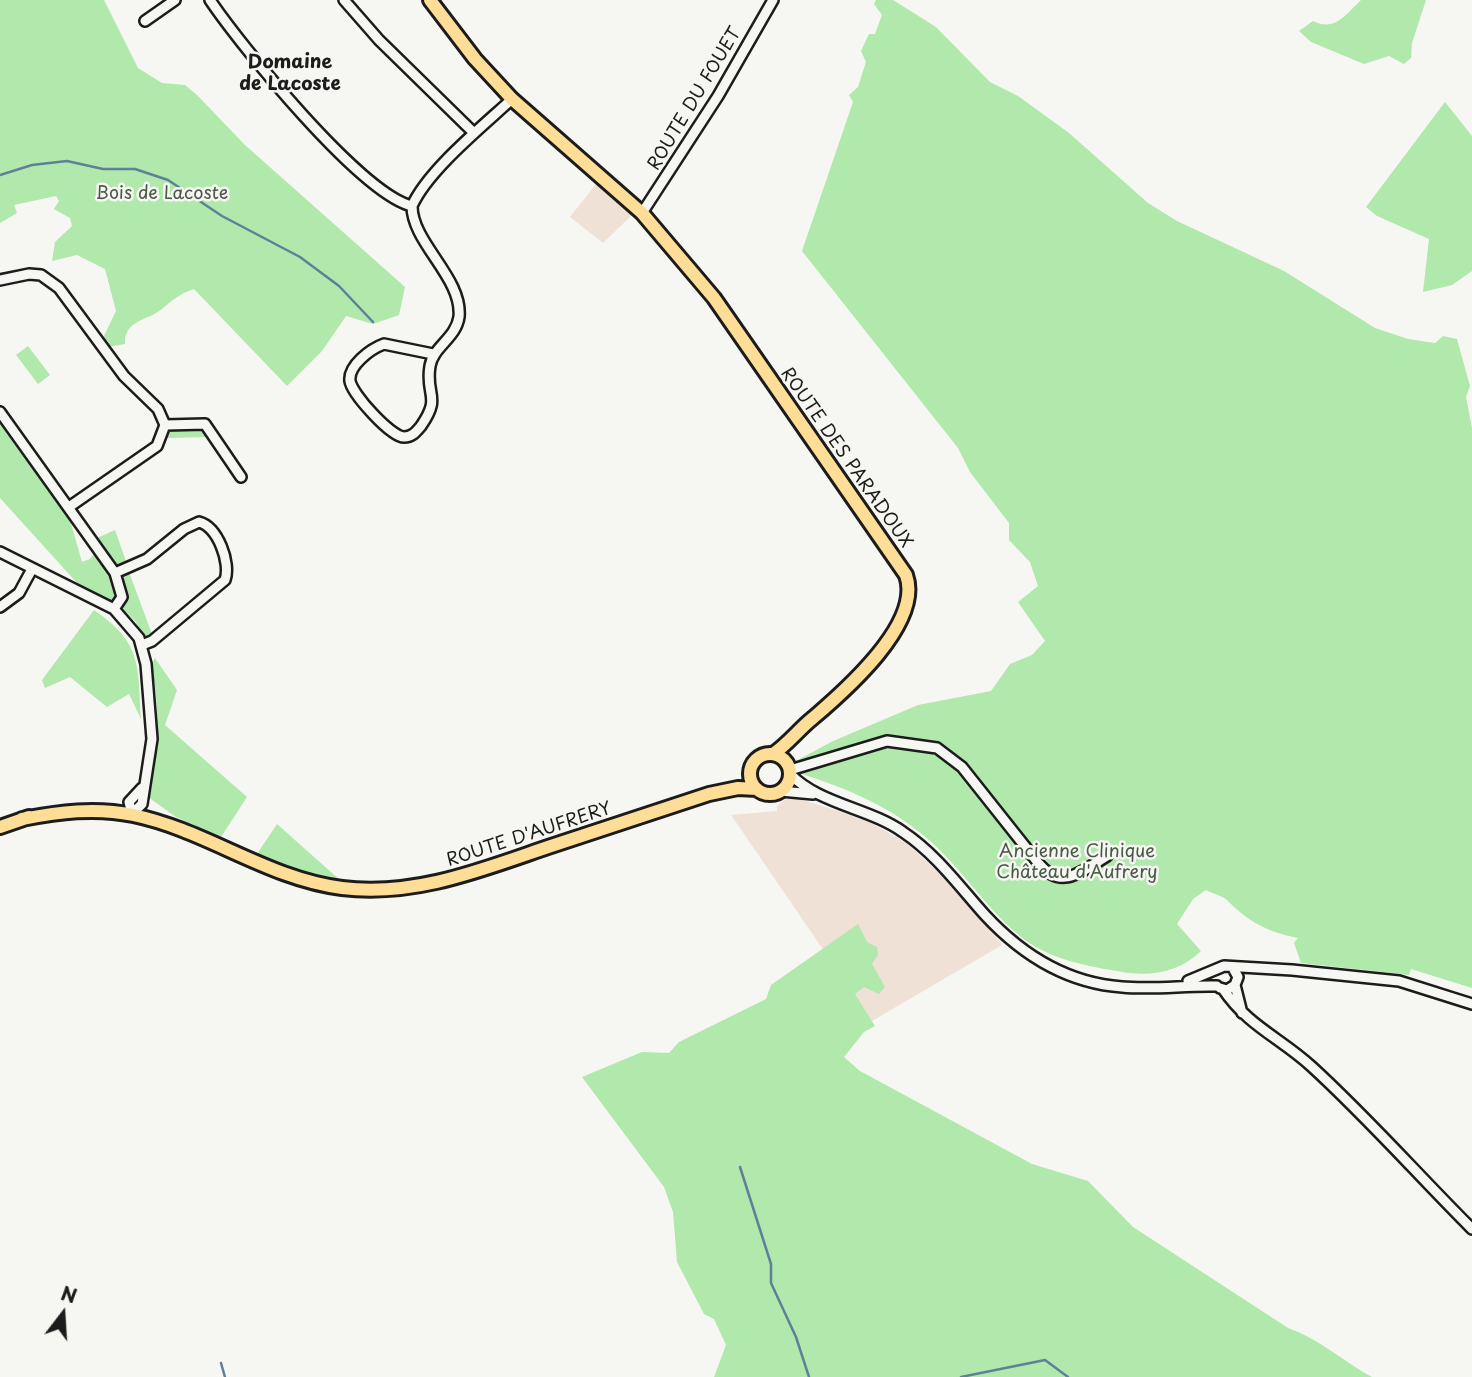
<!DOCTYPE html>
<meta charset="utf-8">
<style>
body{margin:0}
#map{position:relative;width:1472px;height:1377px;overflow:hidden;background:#f6f6f2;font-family:"Playpen Sans",sans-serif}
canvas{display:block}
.north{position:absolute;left:28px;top:1279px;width:70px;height:70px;-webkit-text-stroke:5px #f6f6f2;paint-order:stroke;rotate:17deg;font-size:19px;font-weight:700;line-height:28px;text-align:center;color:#1c1c1c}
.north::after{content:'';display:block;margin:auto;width:24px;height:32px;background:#1c1c1c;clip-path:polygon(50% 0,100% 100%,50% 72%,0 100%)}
</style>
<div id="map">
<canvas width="1472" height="1377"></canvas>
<div class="north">N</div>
</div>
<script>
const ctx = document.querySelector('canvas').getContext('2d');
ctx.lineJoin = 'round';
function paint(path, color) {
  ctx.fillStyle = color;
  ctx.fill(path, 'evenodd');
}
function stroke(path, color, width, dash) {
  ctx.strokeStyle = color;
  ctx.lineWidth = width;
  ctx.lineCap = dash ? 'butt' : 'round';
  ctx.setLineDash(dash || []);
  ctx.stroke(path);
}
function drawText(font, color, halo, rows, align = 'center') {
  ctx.font = font + ' "Playpen Sans",sans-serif';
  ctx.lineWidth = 5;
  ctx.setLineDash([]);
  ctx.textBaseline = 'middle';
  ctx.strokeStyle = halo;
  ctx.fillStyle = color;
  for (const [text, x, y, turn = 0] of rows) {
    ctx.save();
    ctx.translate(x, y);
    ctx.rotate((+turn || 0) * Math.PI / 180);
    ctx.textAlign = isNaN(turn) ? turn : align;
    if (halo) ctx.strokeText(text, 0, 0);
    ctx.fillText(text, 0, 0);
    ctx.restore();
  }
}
paint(new Path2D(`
 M 596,184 L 632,215 L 603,243 L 570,217 Z
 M 789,796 L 865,819 L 908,844 L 961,894 L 1002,945 L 872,1021 L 731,815 L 777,811 L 777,806 Z`), '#f0e1d6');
paint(new Path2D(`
 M 0,0 L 104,0 L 138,68 L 162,83 L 185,85 L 197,95 L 245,145 L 405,287 L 399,315 L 373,324 L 346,316 L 322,351 L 287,386 L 194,289 C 179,294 174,299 162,309 C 147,321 124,320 125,344 L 108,347 L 103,338 L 116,311 L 105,269 L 77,255 L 52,261 L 55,242 L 72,226 L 70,218 L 54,209 L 59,201 L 56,196 L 14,205 L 17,213 L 0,223 Z
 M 876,0 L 893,0 L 936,27 L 990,82 L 1018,96 L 1069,133 L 1148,203 L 1177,221 L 1284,271 L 1375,328 L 1408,339 L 1435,343 L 1443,336 L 1457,339 L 1470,386 L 1466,397 L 1472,428 L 1472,988 L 1411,969 L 1409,975 L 1301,963 L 1294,943 L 1298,938 C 1267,932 1247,921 1226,899 C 1222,896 1212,893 1206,890 L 1193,899 L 1177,924 L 1201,951 C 1177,974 1148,977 1117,971 C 1080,965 1042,957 1014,931 C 980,901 955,859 918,831 C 883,803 842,787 799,773 L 796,761 L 831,742 L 918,705 L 991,691 L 1010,664 L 1032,655 L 1045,641 L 1018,602 L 1038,586 L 1030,562 L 1009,540 L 1009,523 L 970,472 L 958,448 L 802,251 L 853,102 L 849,95 L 858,87 L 866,62 L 861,51 L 869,34 L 875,34 L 882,15 L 874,4 Z
 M 1361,0 L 1426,0 L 1412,43 L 1411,58 L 1404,64 L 1389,56 L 1364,64 L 1311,42 L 1299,31 L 1313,21 C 1335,32 1345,15 1361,0 Z
 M 1445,102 L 1472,136 L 1472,271 L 1452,285 L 1423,292 L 1429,239 L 1377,216 L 1366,207 Z
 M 28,346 L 50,375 L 38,384 L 16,355 Z
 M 0,423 L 70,520 L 82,562 L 90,559 L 96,551 L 113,578 L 116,599 L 112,601 L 78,584 L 0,498 Z
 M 170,427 L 203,427 L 207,437 L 167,438 Z
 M 115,530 L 127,564 L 116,566 L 97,538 Z
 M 129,572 L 153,637 L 145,638 L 135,621 L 123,609 L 127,597 L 123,578 Z
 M 94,610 C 142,643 138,665 141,719 L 129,694 L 107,707 L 70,677 L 45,688 L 42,680 Z
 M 155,658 L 177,690 L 165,725 L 247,797 L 221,837 L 176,817 L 148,797 C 158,754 161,708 151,665 Z
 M 277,824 L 341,881 L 296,872 L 257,854 Z
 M 858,924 L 867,942 L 877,947 L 878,955 L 872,964 L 885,987 L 879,994 L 864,987 L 855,994 L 875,1026 L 864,1032 L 844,1057 L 860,1071 L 1032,1164 L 1088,1181 L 1133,1227 L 1288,1328 C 1319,1339 1343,1361 1372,1377 L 714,1377 L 726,1345 L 714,1319 L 704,1314 L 677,1262 L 673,1212 L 664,1187 L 582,1077 L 642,1052 L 669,1053 L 679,1042 L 766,999 L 771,985 Z`), '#b1e8ab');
stroke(new Path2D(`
 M 0,175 L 32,165 L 67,161 L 103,169 L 135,169 L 168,180 L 222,216 L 300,257 L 339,286 L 373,322
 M 740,1167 L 771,1264 L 771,1283 L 796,1337 L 809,1377
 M 221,1363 L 225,1377
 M 961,1377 L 1045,1360 L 1068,1377`), '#5f8198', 2.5);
const minor = new Path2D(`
 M 210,0 C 241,46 361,194 412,206 C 412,243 463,278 459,317 C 456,338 433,347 430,366 C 425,396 442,396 421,426 C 416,432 412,437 404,437 C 391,437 352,394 350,381 C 348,366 370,349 384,344 L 433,354
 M 344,0 L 379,40 L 474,133
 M 145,21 L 175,0
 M 412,206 C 428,170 483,126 512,99
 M 642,213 L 718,96 L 773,0
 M 0,280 L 29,274 L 41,275 L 59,288 L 124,376 L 158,409 L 165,425 L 157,446 L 69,507
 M 0,412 L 115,573 L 122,597 L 114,609
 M 165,425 L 205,424 L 241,477
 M 0,552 L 114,609 L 139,638 L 146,664 L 152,739 L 142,804 L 132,814 L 129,802 L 142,788
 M 115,573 L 147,559 L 184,529 L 199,522 C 218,527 231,563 225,580 L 152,641 L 142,645
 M 0,607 L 19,593 L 32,569
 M 790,770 L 887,741 L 937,748 L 962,767 L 1039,864 C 1062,891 1082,871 1107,856
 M 790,774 C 819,804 869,808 903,832 C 936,854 959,886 985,915 C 1022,955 1066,983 1122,987 C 1154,990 1186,985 1217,986
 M 781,791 L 813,794
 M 1188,981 L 1224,966 L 1292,970 L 1399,981 L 1472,1004
 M 1235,985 L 1242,1013
 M 1220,988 L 1227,990 L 1235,985 L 1238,977 L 1233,968
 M 1223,989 C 1248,1026 1279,1037 1311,1066 C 1367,1117 1418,1175 1472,1229`);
const major = new Path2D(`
 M 430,0 L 475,59 L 512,99 L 642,213 L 714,298 L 906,575 C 923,623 846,690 813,718 C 799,729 788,744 773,754
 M750 774a20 20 0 1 1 40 0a20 20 0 1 1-40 0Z
 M 22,819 C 59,812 95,807 133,815 C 206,830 268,879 342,888 C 414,897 481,870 548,847 C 602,829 655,812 709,794 L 738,788 L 757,789
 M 0,827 L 29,817`);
stroke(minor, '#1c1c1c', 14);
stroke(major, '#1c1c1c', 18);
stroke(minor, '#f6f6f2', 9);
stroke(major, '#fedd96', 12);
drawText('18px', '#1c1c1c', '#f6f6f2', [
 ["ROUTE DU FOUET",695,99,-59],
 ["ROUTE DES PARADOUX",846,458,55],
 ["ROUTE D'AUFRERY",529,835,-18]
]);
drawText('18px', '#495947', '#f6f6f2', [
 ["Bois de Lacoste",162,194],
 ["Ancienne Clinique",1077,852],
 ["Château d'Aufrery",1077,873]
]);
drawText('bold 19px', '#1c1c1c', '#f6f6f2', [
 ["Domaine",290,63],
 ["de Lacoste",290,85]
]);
</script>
